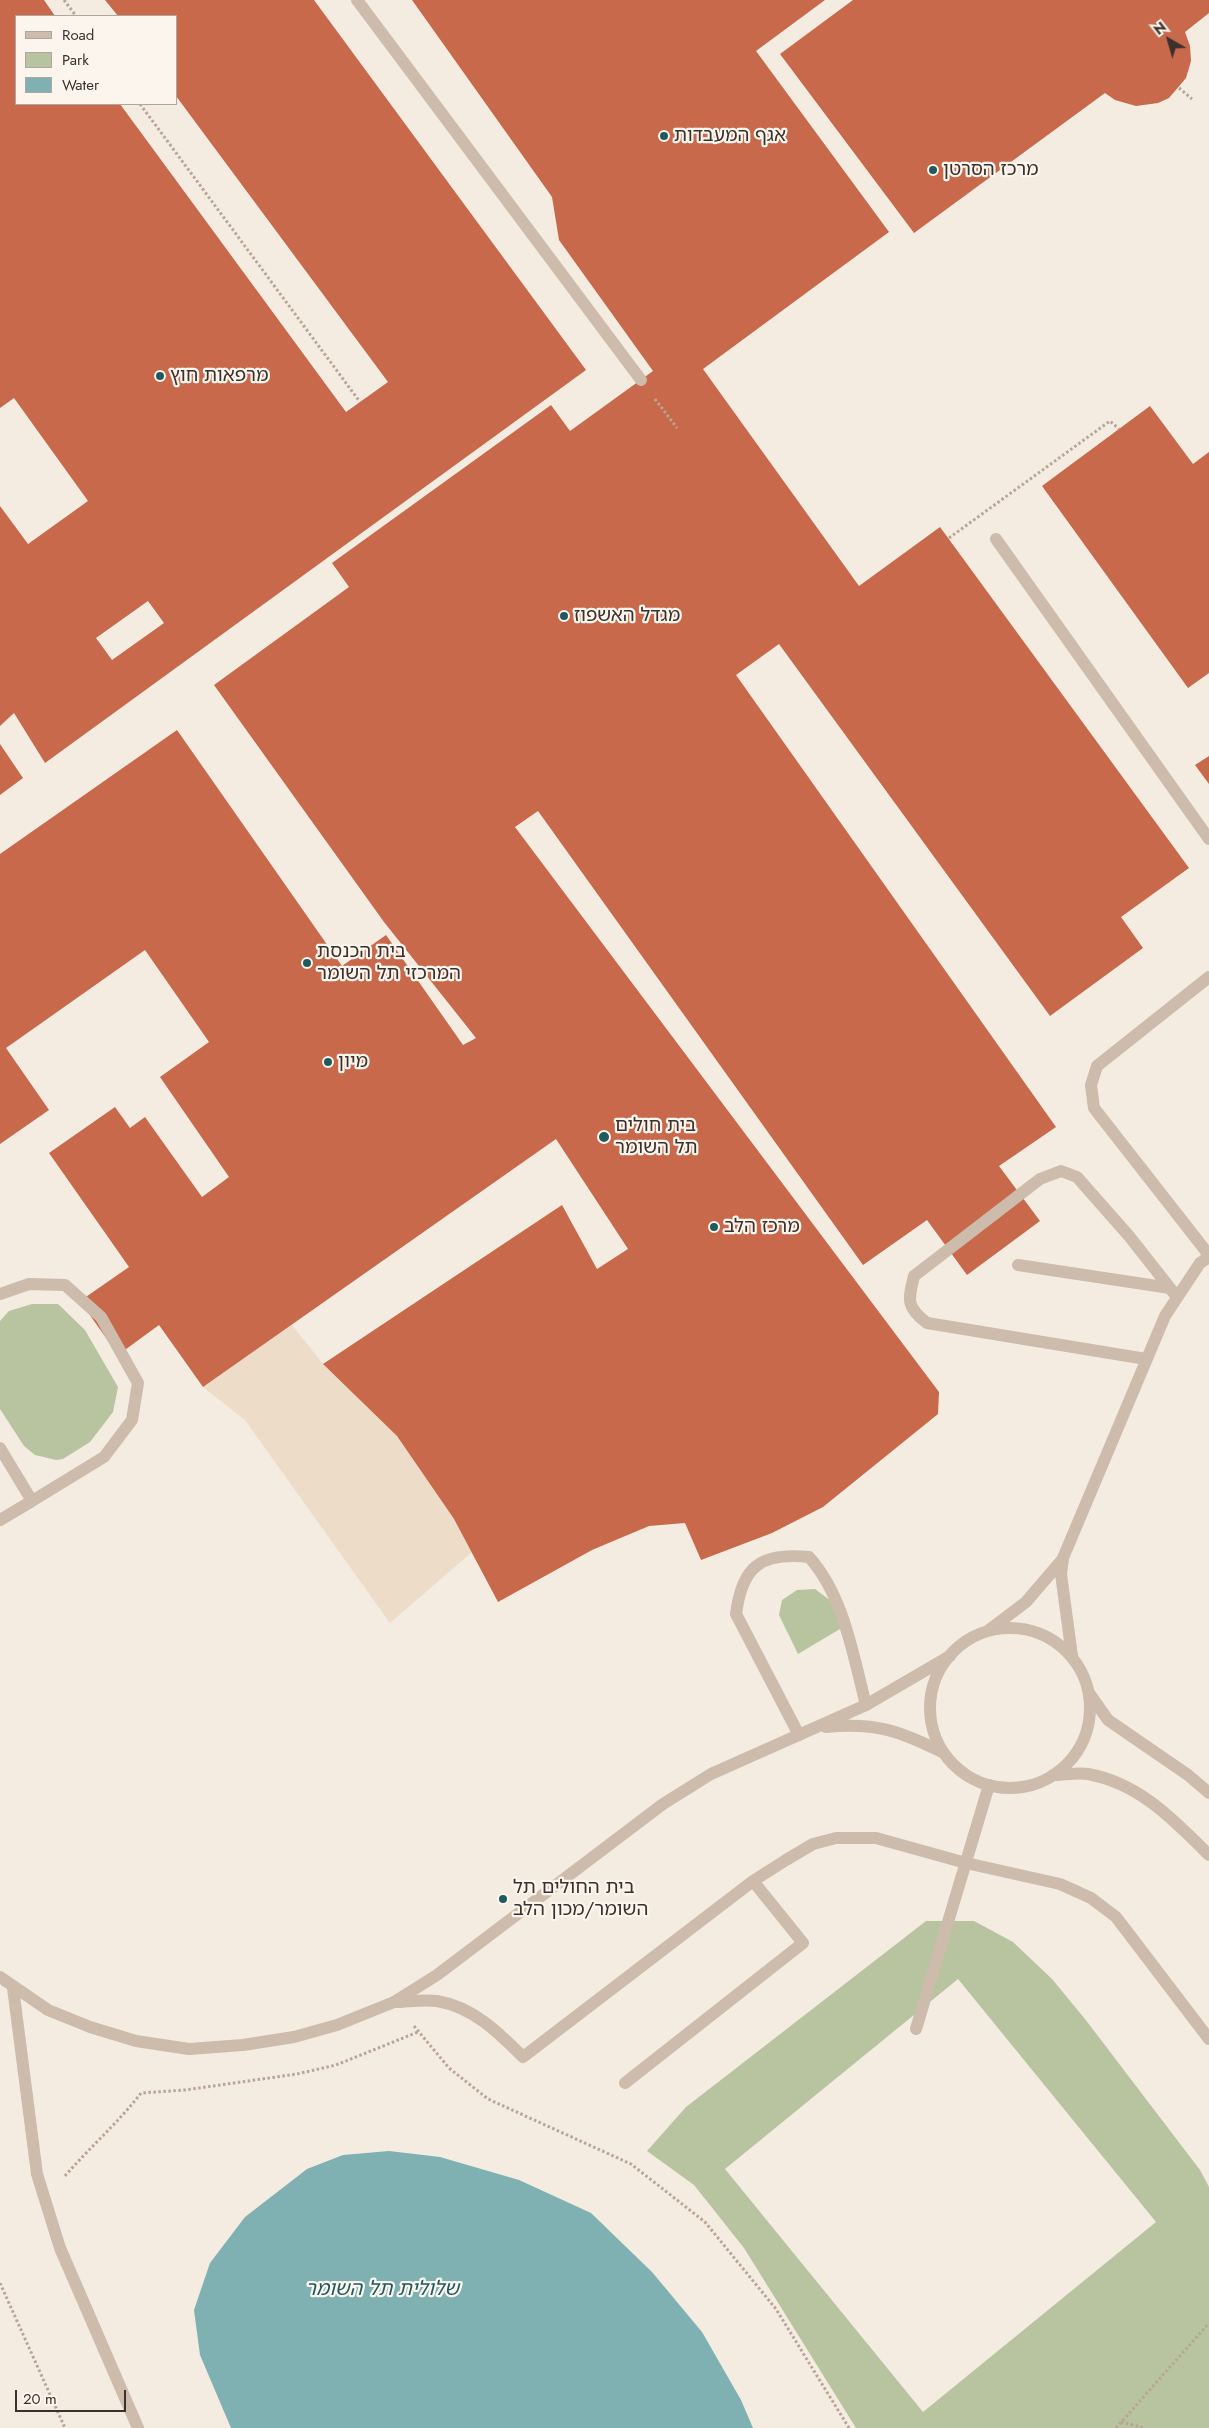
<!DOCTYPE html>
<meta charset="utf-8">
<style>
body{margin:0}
#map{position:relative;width:1209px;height:2428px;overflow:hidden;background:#f4ebe1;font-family:Jost,sans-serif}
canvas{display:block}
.legend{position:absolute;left:15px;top:15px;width:162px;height:90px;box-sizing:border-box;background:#fbf5ee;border:1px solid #aea6a0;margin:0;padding:6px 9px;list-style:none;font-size:15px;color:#3b302b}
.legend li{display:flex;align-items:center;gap:10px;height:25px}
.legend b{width:25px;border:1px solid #aea6a0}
.north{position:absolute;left:1144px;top:15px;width:50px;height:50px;-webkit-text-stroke:4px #fbf5ee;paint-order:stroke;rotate:322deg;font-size:14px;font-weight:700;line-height:20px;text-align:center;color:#3b302b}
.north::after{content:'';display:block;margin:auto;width:18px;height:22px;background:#3b302b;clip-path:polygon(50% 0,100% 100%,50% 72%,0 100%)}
.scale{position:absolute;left:15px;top:2390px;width:111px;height:22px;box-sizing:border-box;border:2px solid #3b302b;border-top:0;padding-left:6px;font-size:15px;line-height:18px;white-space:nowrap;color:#3b302b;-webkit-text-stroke:4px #fbf5ee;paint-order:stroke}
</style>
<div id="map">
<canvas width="1209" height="2428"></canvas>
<ul class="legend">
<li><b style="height:6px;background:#cdbbac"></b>Road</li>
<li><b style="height:14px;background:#b8c4a0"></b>Park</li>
<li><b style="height:14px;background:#7fb0b2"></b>Water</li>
</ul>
<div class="north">N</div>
<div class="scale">20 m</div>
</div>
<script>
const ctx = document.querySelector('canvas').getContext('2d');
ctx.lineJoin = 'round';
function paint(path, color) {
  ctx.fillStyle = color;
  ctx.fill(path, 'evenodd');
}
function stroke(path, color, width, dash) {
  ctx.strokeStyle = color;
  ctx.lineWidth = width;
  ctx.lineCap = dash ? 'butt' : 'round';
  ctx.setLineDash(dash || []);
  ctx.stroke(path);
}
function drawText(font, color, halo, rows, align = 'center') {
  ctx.font = font + ' Jost,"Noto Sans Hebrew",sans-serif';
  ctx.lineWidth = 4.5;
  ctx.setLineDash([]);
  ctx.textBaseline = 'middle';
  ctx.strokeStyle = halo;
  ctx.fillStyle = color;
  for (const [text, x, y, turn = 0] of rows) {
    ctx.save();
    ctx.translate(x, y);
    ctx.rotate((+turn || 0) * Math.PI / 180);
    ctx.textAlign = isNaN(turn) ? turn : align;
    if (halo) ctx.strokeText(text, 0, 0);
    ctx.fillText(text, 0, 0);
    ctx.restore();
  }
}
paint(new Path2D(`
 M 32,1304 L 58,1304 L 85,1330 L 118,1387 L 113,1412 L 90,1442 L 63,1459 L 56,1460 L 35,1455 L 24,1446 L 0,1409 L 0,1321 L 9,1311 Z
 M 815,1589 L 831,1601 L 845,1626 L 798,1654 L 779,1615 L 782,1600 L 797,1590 Z
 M 926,1921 L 974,1921 L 1013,1942 L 1052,1979 L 1085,2019 L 1200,2170 L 1209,2187 L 1209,2428 L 856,2428 L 744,2248 L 694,2185 L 647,2151 L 686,2107 ZM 958,1979 L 1156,2222 L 923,2412 L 725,2169 Z`), '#b8c4a0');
paint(new Path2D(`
 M 292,1325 L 323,1364 L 397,1436 L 454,1519 L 472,1552 L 390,1623 L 245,1420 L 203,1387 Z`), '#ecdcc8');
paint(new Path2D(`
 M 389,2151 L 440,2157 L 519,2180 L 591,2213 L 652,2272 L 702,2332 L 741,2400 L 753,2428 L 231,2428 L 200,2355 L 194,2310 L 210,2263 L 245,2217 L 307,2169 L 343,2155 Z`), '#7fb0b2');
paint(new Path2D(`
 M 0,0 L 44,0 L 55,16 L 16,16 L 16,104 L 120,104 L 346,412 L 388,382 L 176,96 L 176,16 L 118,16 L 105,0 L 314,0 L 586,370 L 45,763 L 14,713 L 0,726 L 0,506 L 28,544 L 88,501 L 14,398 L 0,408 ZM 148,601 L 164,623 L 112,660 L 96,638 Z
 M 412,0 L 825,0 L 756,51 L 889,232 L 703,369 L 859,586 L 940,527 L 1189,868 L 1121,917 L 1143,948 L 1050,1016 L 779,644 L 736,675 L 1056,1127 L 999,1166 L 1040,1221 L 967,1275 L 927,1220 L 863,1265 L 538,811 L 515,827 L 939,1392 L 938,1414 L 823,1507 L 772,1533 L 701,1560 L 685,1523 L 649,1526 L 592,1550 L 498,1602 L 454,1519 L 397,1436 L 323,1364 L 562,1205 L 597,1269 L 628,1249 L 556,1139 L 203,1387 L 159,1325 L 118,1355 L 80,1301 L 129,1267 L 49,1153 L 115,1107 L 130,1128 L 145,1117 L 202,1197 L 229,1177 L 160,1077 L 209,1042 L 145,950 L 6,1048 L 49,1110 L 0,1144 L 0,854 L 177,730 L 342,966 L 386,935 L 463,1045 L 476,1038 L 384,922 L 214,685 L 349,587 L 332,563 L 551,405 L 570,431 L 653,371 L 559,240 L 552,197 Z
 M 853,0 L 1209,0 L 1209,13 L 1185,32 L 1190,46 L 1191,61 L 1186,78 L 1169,98 L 1158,103 L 1136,106 L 1115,100 L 1105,93 L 914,233 L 780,54 Z
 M 1150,406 L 1193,464 L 1209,452 L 1209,673 L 1188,688 L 1042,486 Z
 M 0,744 L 23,778 L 0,795 Z
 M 1209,756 L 1209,784 L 1195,765 Z`), '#c8694b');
stroke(new Path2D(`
 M 64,0 L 76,16
 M 1179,88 L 1192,99
 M 140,104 L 360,402
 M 655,399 L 677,428
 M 949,538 L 1110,421 L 1119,429
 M 414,2026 L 449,2068 L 488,2099 L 631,2164 L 705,2222 L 776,2309 L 849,2428
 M 65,2176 C 90,2147 118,2123 141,2093 L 185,2090 L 297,2074 L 336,2065 L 418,2032
 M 0,2283 L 65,2428
 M 1121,2422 L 1145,2428
 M 1116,2428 L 1209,2323`), '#b9a596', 3, [2.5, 2.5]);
stroke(new Path2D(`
 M 357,0 L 641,380
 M 996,539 L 1209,839
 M 1209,977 L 1097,1066 L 1091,1085 L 1094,1108 L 1209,1255
 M 1018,1265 L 1170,1288
 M 0,1294 L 29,1284 L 65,1285 L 101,1317 L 138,1383 L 132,1420 L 104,1457 L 32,1501 L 0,1448
 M 1146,1359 L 927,1323 C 906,1307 908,1300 914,1276 L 1040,1179 L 1061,1171 L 1077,1177 L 1129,1236 L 1177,1297
 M 0,1520 L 32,1501
 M 989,1630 L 1026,1602 L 1062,1560
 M 1072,1656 L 1061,1574 L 1063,1558 L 1165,1316 L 1200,1263 L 1209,1257
 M 799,1735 L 736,1614 C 742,1566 761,1552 809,1557 C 844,1596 853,1655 866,1705
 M 394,2002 C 408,2002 423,1999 437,2001 C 473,2007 498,2032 523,2057 L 753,1881 L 786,1860 L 813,1844 L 836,1838 L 876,1838 L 966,1863 L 1060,1884 L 1091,1898 L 1116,1917 L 1209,2039
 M 916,2029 L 989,1785
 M 625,2083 L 803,1943 L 753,1881`), '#cdbbac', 12);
stroke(new Path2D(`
 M 13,1988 L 37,2174 L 60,2248 L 138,2428`), '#cdbbac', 12);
stroke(new Path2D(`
 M930 1708a80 80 0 1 1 160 0a80 80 0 1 1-160 0Z
 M 1089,1693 L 1108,1720 L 1188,1775 L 1209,1793
 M 826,1727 C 876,1722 900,1731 944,1753
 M 1053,1775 C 1064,1775 1077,1772 1088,1774 C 1139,1783 1174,1820 1209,1855
 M 0,1977 L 48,2010 L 90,2027 L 136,2041 L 189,2049 L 243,2045 L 294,2037 L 337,2025 L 394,2002 L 437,1975 L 663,1804 L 711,1774 L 866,1705 L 950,1656`), '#cdbbac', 12);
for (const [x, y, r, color] of [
 [664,136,5,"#1f5a5e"],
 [933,170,5,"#1f5a5e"],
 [160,376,5,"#1f5a5e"],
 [564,616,5,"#1f5a5e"],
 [307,963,5,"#1f5a5e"],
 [328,1062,5,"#1f5a5e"],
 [604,1137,6,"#1f5a5e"],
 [714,1227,5,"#1f5a5e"],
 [503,1899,5,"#1f5a5e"]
]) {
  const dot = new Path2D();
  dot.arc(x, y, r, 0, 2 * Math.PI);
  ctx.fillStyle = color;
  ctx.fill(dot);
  stroke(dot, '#fbf5ee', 2);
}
drawText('19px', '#3b302b', '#fbf5ee', [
 ["אגף המעבדות",674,136],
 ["מרכז הסרטן",943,170],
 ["מרפאות חוץ",170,376],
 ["מגדל האשפוז",574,616],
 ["בית הכנסת",317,952],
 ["המרכזי תל השומר",317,974],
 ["מיון",338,1062],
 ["בית חולים",615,1126],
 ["תל השומר",615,1148],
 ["מרכז הלב",724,1227],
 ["בית החולים תל",513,1888],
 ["השומר/מכון הלב",513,1910]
], 'left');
drawText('italic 20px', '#1f5a5e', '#fbf5ee', [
 ["שלולית תל השומר",382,2290]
]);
</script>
